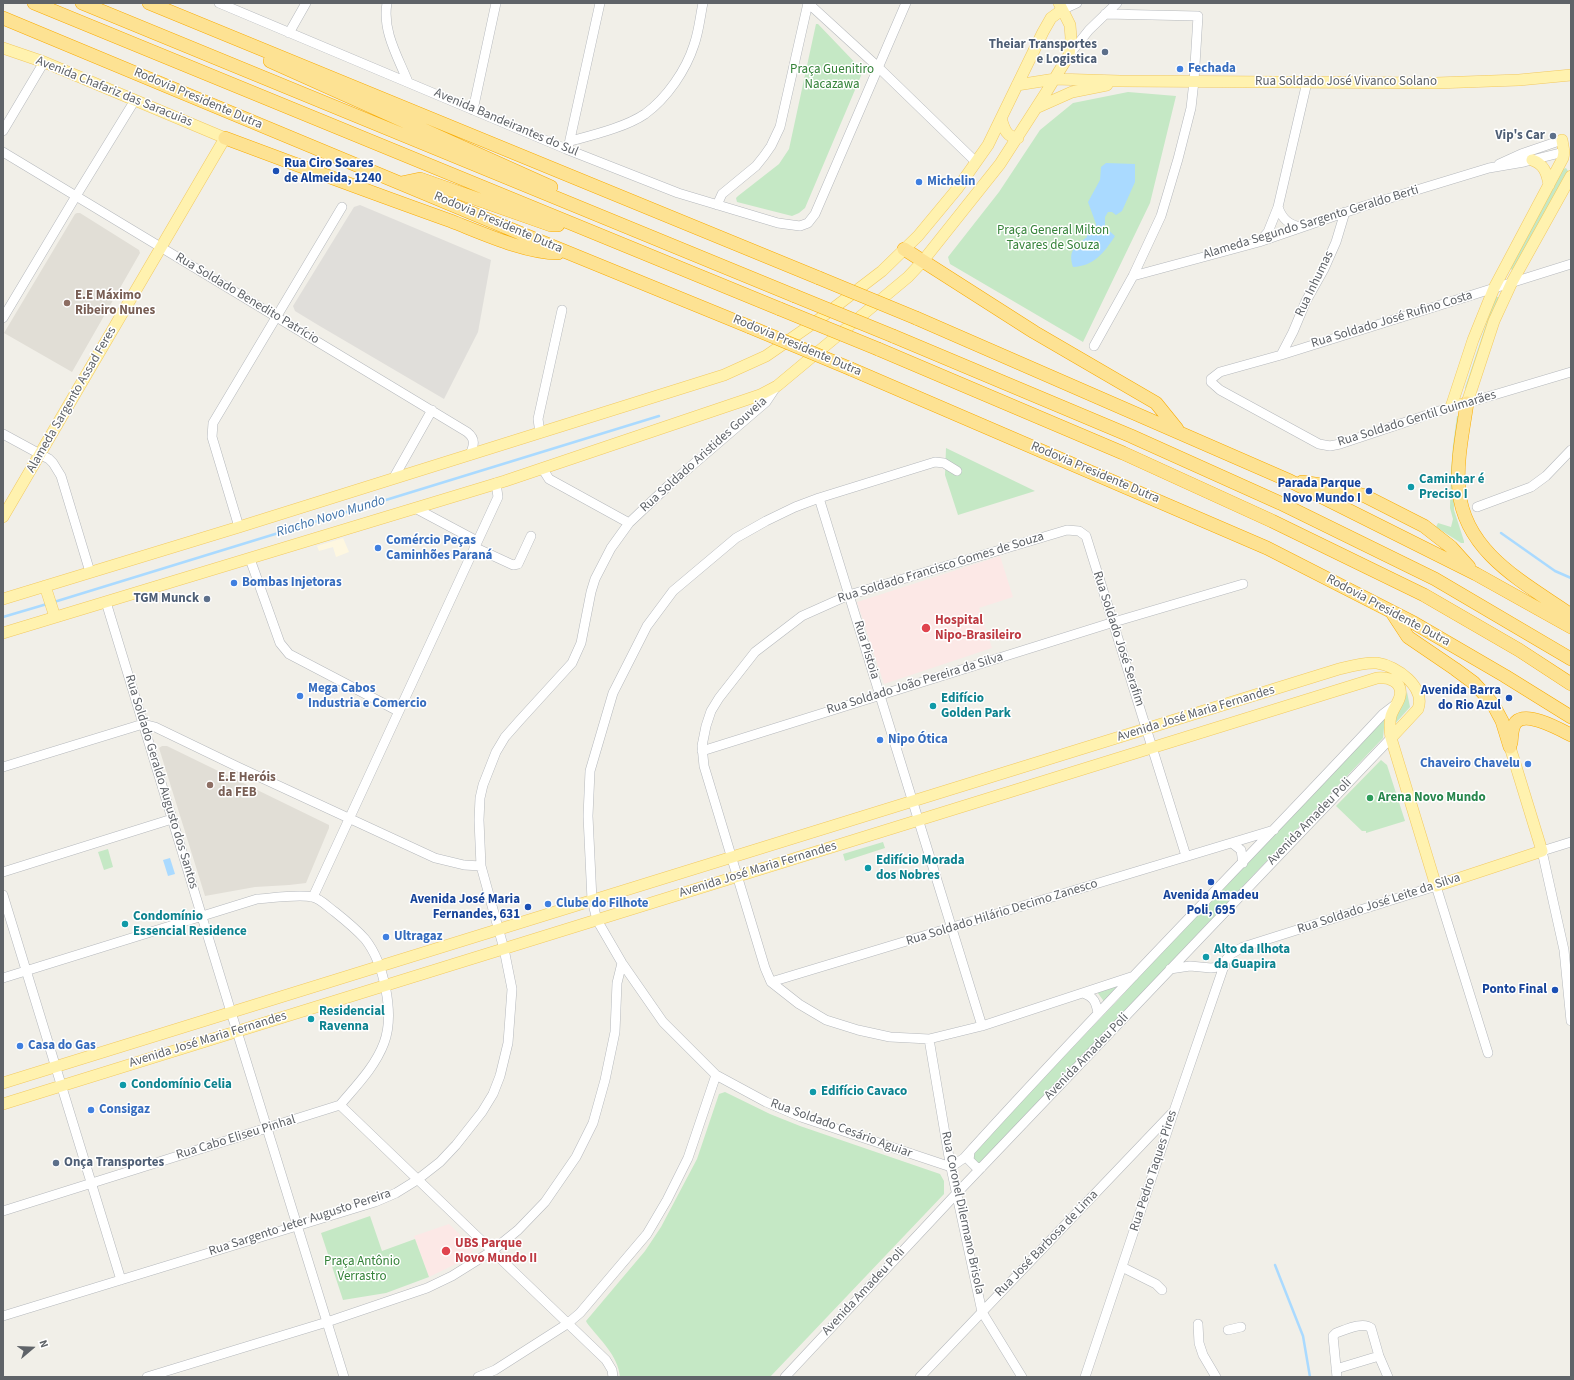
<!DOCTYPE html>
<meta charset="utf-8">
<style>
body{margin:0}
#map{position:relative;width:1574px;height:1380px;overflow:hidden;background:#f1efe8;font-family:"Source Sans 3",sans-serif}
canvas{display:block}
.frame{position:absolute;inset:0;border:4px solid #5f6368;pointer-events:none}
.north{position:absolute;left:12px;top:1328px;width:40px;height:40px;-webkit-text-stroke:3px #fff;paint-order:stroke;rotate:71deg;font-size:11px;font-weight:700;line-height:16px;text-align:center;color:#5f6368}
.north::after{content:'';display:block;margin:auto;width:14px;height:18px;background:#5f6368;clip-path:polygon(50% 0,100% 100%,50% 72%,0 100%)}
</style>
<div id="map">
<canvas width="1574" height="1380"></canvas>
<div class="frame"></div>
<div class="north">N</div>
</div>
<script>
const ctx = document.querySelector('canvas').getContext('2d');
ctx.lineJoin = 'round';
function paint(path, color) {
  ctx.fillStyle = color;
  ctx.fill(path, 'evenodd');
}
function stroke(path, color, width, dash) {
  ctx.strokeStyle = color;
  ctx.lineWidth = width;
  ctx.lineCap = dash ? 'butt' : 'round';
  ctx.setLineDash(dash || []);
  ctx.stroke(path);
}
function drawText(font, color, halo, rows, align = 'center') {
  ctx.font = font + ' "Source Sans 3",sans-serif';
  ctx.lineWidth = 3;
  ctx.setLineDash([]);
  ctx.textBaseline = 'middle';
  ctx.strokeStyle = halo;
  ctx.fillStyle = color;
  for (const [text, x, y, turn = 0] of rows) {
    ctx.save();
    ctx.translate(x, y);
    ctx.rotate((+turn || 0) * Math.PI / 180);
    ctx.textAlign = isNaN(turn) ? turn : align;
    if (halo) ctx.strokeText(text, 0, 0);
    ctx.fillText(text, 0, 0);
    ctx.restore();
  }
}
paint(new Path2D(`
 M 343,538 L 349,552 L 336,557 L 333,547 L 319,551 L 317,546 Z`), '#fef7e0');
paint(new Path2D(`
 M 360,205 L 491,260 L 478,332 L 444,399 L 318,325 L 295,311 L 293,306 L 354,207 Z`), '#e0deda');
paint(new Path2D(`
 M 77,213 L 80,213 L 139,250 L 140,253 L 72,372 L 4,333 L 75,214 Z
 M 162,746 L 167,746 L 329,825 L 329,828 L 306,883 L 289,885 L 255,887 L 205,896 L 159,748 Z`), '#e1ded6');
paint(new Path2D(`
 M 1000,556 L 1013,597 L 979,608 L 992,648 L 884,684 L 857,602 Z
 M 449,1224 L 474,1248 L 469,1256 L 462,1261 L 429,1277 L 414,1236 Z`), '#fce8e6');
paint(new Path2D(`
 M 816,24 L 818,24 L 863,71 L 805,208 L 799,213 L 792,216 L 737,202 L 736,198 L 738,196 L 779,164 L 789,149 Z
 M 1128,92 L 1176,96 L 1150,203 L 1083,342 L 950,264 L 948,257 L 999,192 L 1040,130 L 1073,103 Z
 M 1566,168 L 1568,171 L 1516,270 L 1512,270 L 1510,268 L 1563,169 Z
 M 1495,297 L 1498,297 L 1500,299 L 1467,390 L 1465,388 Z
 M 1460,415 L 1455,471 L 1454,510 L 1464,541 L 1464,543 L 1461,543 L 1436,527 L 1438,523 L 1451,527 L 1453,519 L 1450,508 L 1451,471 L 1453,445 L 1457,416 Z
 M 946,448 L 1035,491 L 958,515 L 945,475 Z
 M 1407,692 L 1410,707 L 1393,726 L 1393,716 L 1403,703 Z
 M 1385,718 L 1383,738 L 981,1163 L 976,1164 L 973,1161 L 973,1152 L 1118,1000 L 1151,963 L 1228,884 Z
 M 1381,760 L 1387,765 L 1405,821 L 1366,833 L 1366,831 L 1362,831 L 1336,806 Z
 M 883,842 L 885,848 L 845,861 L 843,854 Z
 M 108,849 L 113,867 L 104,870 L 98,852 Z
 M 1119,984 L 1103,1003 L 1103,1000 L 1097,992 Z
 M 725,1092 L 770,1114 L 800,1126 L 940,1174 L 944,1181 L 944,1194 L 770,1377 L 620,1377 C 618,1355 600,1340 587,1323 L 586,1321 L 645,1251 L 661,1227 L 697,1159 L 719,1094 Z
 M 370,1216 L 382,1251 L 415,1239 L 429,1277 L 386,1293 L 343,1300 L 321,1233 Z`), '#c5e8c5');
paint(new Path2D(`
 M 1106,163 L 1135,164 L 1135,182 L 1122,211 L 1116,215 L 1112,212 L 1108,212 L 1105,217 L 1105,227 L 1115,236 C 1104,253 1094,266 1073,267 C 1068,251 1074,247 1087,237 L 1087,232 L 1093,234 L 1096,232 L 1096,224 L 1088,202 L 1100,180 L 1101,167 Z
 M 170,858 L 175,874 L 168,876 L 163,860 Z`), '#aadaff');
stroke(new Path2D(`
 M 1501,533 L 1555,571 L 1571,578
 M 54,602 L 659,416
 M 3,617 L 47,604
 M 1275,1265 L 1303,1336 L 1310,1377`), '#aadaff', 2.5);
const minor = new Path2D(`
 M 219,3 L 566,149 L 678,193 L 778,223 L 800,226 L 808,223 L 815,214 L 906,3
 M 387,3 C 382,31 398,57 408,82
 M 808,3 L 878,67 L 976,162
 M 1062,10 L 1077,3
 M 289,33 L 306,3
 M 1069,55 L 1089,30 L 1117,3
 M 473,110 L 496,3
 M 3,131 L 44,62
 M 571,141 C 593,135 626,127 645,114 C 667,98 686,70 694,45 C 699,31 700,17 703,3
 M 569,144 L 600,3
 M 3,152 L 467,432 C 476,439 474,445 470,455
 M 1499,164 L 1521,154 L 1562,140
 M 717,205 L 722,194 L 756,166 L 764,156 L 771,146 L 780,127 L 808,3
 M 1301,227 C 1289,225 1282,219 1278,207 L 1307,82
 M 1260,241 L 1268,232 L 1278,207
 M 1133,276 L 1259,242 L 1364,206 L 1489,168 L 1524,162 L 1564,152
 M 3,318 L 76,196 L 135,100
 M 1094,346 L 1133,276 L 1161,216 L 1178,159 L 1191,108 L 1194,81 L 1198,16 L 1105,14
 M 1281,355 L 1293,332 L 1306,301 L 1324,269 L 1336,242 L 1345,212
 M 1467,403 L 1571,372
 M 1451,407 L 1340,444 L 1330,446 L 1319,444 L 1220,390 L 1211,382 L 1211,379 L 1220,372 L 1281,355 L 1571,264
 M 540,433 L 538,419 L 562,310
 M 3,434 L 49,459 L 53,463 L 61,476 L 90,572
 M 542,468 L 549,479 L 629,523
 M 393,479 L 432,410
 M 819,498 L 982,1026
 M 1477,507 L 1531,487 L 1546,476 L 1571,450
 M 415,508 L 477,541
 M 239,527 L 212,437 L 213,423 L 342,207
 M 474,547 L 513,565 L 518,564 L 531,536
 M 250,559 L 280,643 L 289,654 L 398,711
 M 106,602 L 231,1012 L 344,1377
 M 702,751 L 1114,622 L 1243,584
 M 3,767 L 143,724 L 155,727 L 238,767 L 435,858 L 464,865 L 481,866
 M 1571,842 L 1542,851 L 1564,950 L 1571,1021
 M 1232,843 L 1241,850 L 1243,863
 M 3,872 L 172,819
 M 3,895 L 121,1280
 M 313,897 L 498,497 L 496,483
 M 1170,969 L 1190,966 L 1211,968 L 1225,966
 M 1134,976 L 982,1026 L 929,1039 L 890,1037 L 858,1030 L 826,1020 L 799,1004 L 771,982 L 765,968 L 704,766 L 702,746 L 706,726 L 711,711 L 719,698 L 755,652 L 802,616 L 849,595 L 1067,530 L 1079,531 L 1086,536 L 1186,856
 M 3,978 L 257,899 C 272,898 299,894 312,897 C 320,898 329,908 335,912 C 345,920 356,929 365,939 C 384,963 395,1014 384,1043 C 375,1067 356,1086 340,1105 L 3,1211
 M 771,982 L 1274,830
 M 1083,993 C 1094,997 1096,1002 1098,1013
 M 929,1039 L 950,1163 L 982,1312 L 1022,1377
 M 340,1105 L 606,1360 L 612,1370 L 613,1377
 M 970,1152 L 969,1160 L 976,1167 L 981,1168
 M 951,1167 L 801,1117 L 766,1102 L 716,1075 L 663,1022 L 622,963 L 597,920 L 592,900 L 588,816 L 590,771 L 613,693 L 647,626 L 673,591 L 736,538 L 766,521 L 795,507 L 819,498 L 935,462 L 944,463 L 957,471
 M 951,1167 L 964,1158 C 1100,1007 1244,863 1383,714 L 1396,704
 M 1122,1267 L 1156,1284 L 1162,1290
 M 3,1316 L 375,1202 L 396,1193 L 417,1180 L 440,1162 L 456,1145 L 482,1112 L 493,1094 L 500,1076 L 508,1043 L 512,989 L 504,949 L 481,866 L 479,820 L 480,798 L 483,785 L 496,752 L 505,737 L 520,720 L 572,663 L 581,643 L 591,592 L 595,579 L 611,548 L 629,523 L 668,486 L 766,402 L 776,387
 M 1198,1324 L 1199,1343 L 1203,1355 L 1216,1377
 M 1228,1330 L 1241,1327
 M 1336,1369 L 1379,1356
 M 147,1377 L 327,1322 L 427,1288 L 452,1276 L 492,1251 L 518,1230 L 545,1202 L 576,1157 L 593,1123 L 605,1080 L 615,1032 L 617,983 L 622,963
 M 478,1377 L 495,1370 L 567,1324 L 580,1313 L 647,1234 L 667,1200 L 688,1158 L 716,1075
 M 785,1377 L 957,1193 L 1391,738
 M 920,1377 L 1171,1114
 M 1085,1377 L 1174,1111 L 1226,960 L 1231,954 L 1243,947 L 1436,886 L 1488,1053
 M 1337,1377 L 1333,1336 L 1336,1333 C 1345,1330 1363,1321 1371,1328 L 1379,1356 L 1388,1377`);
const major = new Path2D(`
 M 3,48 L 44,62 L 225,138 L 3,517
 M 1017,85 L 1055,79 L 1120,81 L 1436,83 L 1519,80 L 1571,75
 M 1036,108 L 1072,92 L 1107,85
 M 1001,118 C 1004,128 1006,137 1018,138
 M 1532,160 C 1544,164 1547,173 1549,185
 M 1458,405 L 1467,403 L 1494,321 L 1512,282 L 1571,176
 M 1451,407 L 1473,340 L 1494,288 L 1563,158 L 1564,152 L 1562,140
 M 45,586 L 55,617
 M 3,599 L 239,527 L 724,375 L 766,356 L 818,320 L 882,271 L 918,236 L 957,189 L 988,145 L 1043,32 L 1051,18 L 1062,10
 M 3,633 L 505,481 L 760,395 L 777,386 L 908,277 L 922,262 L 1000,164 L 1047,91 L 1069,55 L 1071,38 L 1070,25 L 1059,3
 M 3,1083 L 1339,669 C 1351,666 1365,662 1377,663 C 1397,666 1426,687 1418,709 L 1391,738
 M 3,1104 L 1377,678 C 1388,677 1403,681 1400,696 C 1399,702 1393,709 1391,716 C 1389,723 1390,731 1391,738 L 1436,886 L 1542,851 L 1510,747`);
const highway = new Path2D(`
 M 34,3 L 780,309
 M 82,3 L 795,296
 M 149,3 L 819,278
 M 3,18 L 515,231 L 750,327
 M 270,61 L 551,187
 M 225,138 C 300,166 375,194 451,221 C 482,233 525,253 558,253
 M 401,183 L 420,179 L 551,225 L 558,225
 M 904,249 L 1034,332 L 1156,403 L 1177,429
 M 916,318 L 1290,481 L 1476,574 L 1571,627
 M 893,336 L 1131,436 L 1280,503 L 1435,579 L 1571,659
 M 878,349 L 1123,453 L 1272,521 L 1424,595 L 1519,650 L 1571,684
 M 851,369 L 1267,548 L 1414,623 L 1505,676 L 1571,717
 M 1467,403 C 1463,431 1456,462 1459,491 C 1465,553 1525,583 1571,615
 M 1302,482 L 1334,487 L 1365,496 L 1424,526 L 1451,547 L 1469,567
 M 1391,611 L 1408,637 L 1455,669 L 1474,683 L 1484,694 L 1494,706 L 1502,721 L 1510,747
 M 1511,743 C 1512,736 1511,728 1516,722 C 1527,711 1559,729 1571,735`);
stroke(minor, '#b5b8bc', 10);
stroke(major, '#f2c960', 12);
stroke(highway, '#f9ab00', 14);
stroke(minor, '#fff', 9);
stroke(major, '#fff2af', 11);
stroke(highway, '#fde293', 13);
const highwayBridge = new Path2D(`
 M 819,278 L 916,318
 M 795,296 L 893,336
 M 780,309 L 878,349
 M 750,327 L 851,369`);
stroke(highwayBridge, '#f9ab00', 14, []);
stroke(highwayBridge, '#fde293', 13);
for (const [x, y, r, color] of [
 [1105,52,4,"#5c6f8a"],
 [1180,69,4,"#3f7fe0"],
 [1553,136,4,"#5c6f8a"],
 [276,171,4,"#1a4fb4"],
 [919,182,4,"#3f7fe0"],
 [67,303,4,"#8d6e63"],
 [1411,487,4,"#0f9aa8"],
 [1369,491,4,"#1a4fb4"],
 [378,548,4,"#3f7fe0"],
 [234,583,4,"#3f7fe0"],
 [207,599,4,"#5c6f8a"],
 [926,628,5,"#e0444e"],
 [300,696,4,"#3f7fe0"],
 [1509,698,4,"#1a4fb4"],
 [933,706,4,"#0f9aa8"],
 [880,740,4,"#3f7fe0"],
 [1528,764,4,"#3f7fe0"],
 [210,785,4,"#8d6e63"],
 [1370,798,4,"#2e9e5b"],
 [868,868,4,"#0f9aa8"],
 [1211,882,4,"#1a4fb4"],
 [548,904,4,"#3f7fe0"],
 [528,907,4,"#1a4fb4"],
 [125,924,4,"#0f9aa8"],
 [386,937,4,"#3f7fe0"],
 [1206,957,4,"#0f9aa8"],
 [1555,990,4,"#1a4fb4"],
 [311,1019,4,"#0f9aa8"],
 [20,1046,4,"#3f7fe0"],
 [123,1085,4,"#0f9aa8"],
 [813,1092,4,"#0f9aa8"],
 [91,1110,4,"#3f7fe0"],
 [56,1163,4,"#5c6f8a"],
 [446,1251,5,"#e0444e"]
]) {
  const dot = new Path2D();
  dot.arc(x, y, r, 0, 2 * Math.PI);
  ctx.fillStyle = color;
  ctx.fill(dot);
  stroke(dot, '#fff', 1.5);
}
drawText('bold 13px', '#4e5e75', '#fff', [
 ["Theiar Transportes",1097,45],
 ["e Logistica",1097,60],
 ["Vip's Car",1545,136],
 ["TGM Munck",199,599],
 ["Onça Transportes",64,1163,"left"]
], 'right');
drawText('bold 13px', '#366cbe', '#fff', [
 ["Fechada",1188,69],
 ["Michelin",927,182],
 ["Comércio Peças",386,541],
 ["Caminhões Paraná",386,556],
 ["Bombas Injetoras",242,583],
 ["Mega Cabos",308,689],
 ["Industria e Comercio",308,704],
 ["Nipo Ótica",888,740],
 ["Chaveiro Chavelu",1520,764,"right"],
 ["Clube do Filhote",556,904],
 ["Ultragaz",394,937],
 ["Casa do Gas",28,1046],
 ["Consigaz",99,1110]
], 'left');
drawText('13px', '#348238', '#fff', [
 ["Praça Guenitiro",832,70],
 ["Nacazawa",832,85],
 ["Praça General Milton",1053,231],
 ["Tavares de Souza",1053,246],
 ["Praça Antônio",362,1262],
 ["Verrastro",362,1277]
]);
drawText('13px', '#5f6368', '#fff', [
 ["Rua Soldado José Vivanco Solano",1346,82],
 ["Avenida Chafariz das Saracuias",114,92,22],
 ["Rodovia Presidente Dutra",198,99,23],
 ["Avenida Bandeirantes do Sul",506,123,23],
 ["Rodovia Presidente Dutra",498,223,23],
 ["Alameda Segundo Sargento Geraldo Berti",1311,223,-17],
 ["Rua Inhumas",1315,284,-64],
 ["Rua Soldado Benedito Patrício",247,299,31],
 ["Rua Soldado José Rufino Costa",1392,320,-17],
 ["Rodovia Presidente Dutra",797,346,23],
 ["Alameda Sargento Assad Feres",72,400,-60],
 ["Rua Soldado Gentil Guimarães",1417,419,-17],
 ["Rua Soldado Aristides Gouveia",704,455,-42],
 ["Rodovia Presidente Dutra",1095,473,23],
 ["Rua Soldado Francisco Gomes de Souza",941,568,-17],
 ["Rodovia Presidente Dutra",1388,611,28],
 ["Rua Soldado José Serafim",1118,639,72],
 ["Rua Pistoia",866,650,73],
 ["Rua Soldado João Pereira da Silva",915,684,-17],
 ["Avenida José Maria Fernandes",1196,714,-17],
 ["Rua Soldado Geraldo Augusto dos Santos",161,782,73],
 ["Avenida Amadeu Poli",1310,822,-46],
 ["Avenida José Maria Fernandes",758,870,-17],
 ["Rua Soldado José Leite da Silva",1379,904,-18],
 ["Rua Soldado Hilário Decimo Zanesco",1002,913,-17],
 ["Avenida José Maria Fernandes",208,1040,-17],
 ["Avenida Amadeu Poli",1087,1057,-46],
 ["Rua Soldado Cesário Aguiar",841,1129,20],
 ["Rua Cabo Eliseu Pinhal",236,1138,-17],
 ["Rua Pedro Taques Pires",1154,1171,-72],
 ["Rua Coronel Dilermano Brisola",962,1213,78],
 ["Rua Sargento Jeter Augusto Pereira",300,1223,-18],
 ["Rua José Barbosa de Lima",1047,1244,-46],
 ["Avenida Amadeu Poli",864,1292,-47]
]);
drawText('bold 13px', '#164399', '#fff', [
 ["Rua Ciro Soares",284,164,"left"],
 ["de Almeida, 1240",284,179,"left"],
 ["Parada Parque",1361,484],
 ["Novo Mundo I",1361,499],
 ["Avenida Barra",1501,691],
 ["do Rio Azul",1501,706],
 ["Avenida Amadeu",1211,896,"center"],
 ["Poli, 695",1211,911,"center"],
 ["Avenida José Maria",520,900],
 ["Fernandes, 631",520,915],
 ["Ponto Final",1547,990]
], 'right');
drawText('bold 13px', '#785e54', '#fff', [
 ["E.E Máximo",75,296],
 ["Ribeiro Nunes",75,311],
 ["E.E Heróis",218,778],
 ["da FEB",218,793]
], 'left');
drawText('bold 13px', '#0d838f', '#fff', [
 ["Caminhar é",1419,480],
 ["Preciso I",1419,495],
 ["Edifício",941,699],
 ["Golden Park",941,714],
 ["Edifício Morada",876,861],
 ["dos Nobres",876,876],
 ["Condomínio",133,917],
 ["Essencial Residence",133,932],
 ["Alto da Ilhota",1214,950],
 ["da Guapira",1214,965],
 ["Residencial",319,1012],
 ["Ravenna",319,1027],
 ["Condomínio Celia",131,1085],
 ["Edifício Cavaco",821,1092]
], 'left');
drawText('bold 13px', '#be3a42', '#fff', [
 ["Hospital",935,621],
 ["Nipo-Brasileiro",935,636],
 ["UBS Parque",455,1244],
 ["Novo Mundo II",455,1259]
], 'left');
drawText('bold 13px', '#27864d', '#fff', [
 ["Arena Novo Mundo",1378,798]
], 'left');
drawText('italic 14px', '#4174aa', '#fff', [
 ["Riacho Novo Mundo",331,517,-17]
]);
</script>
